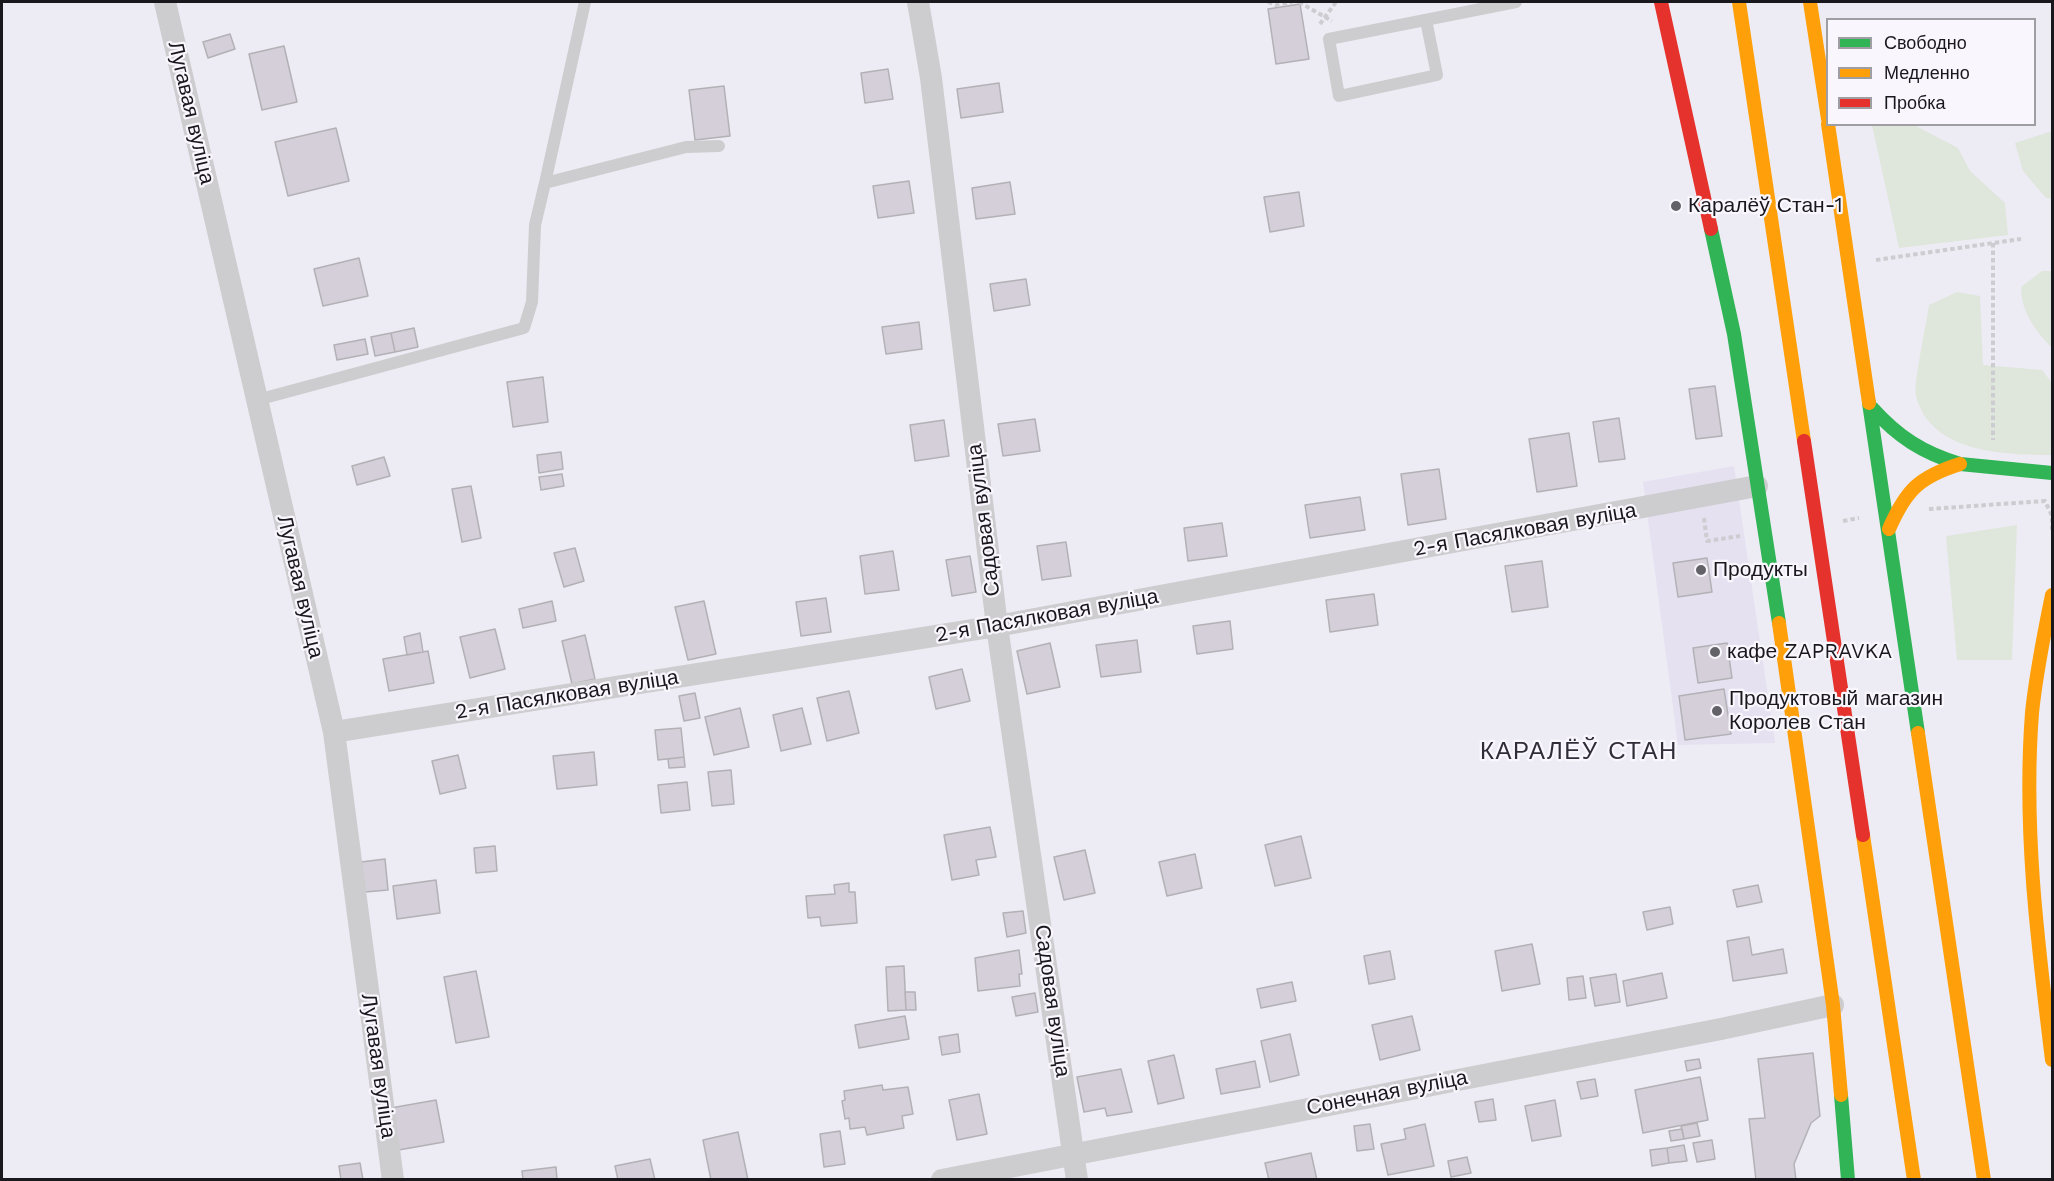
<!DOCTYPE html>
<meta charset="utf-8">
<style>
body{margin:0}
#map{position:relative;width:2054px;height:1181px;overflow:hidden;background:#edecf4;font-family:"Work Sans",sans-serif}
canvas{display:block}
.frame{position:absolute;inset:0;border:3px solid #19181d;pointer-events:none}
.legend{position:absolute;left:1826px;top:18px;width:210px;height:108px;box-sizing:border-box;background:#f9f7fd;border:2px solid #9f9ea3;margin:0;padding:8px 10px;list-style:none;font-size:18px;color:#19181d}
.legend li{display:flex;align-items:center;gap:12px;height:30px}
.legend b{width:30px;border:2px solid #9f9ea3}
</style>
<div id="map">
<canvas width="2054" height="1181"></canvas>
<div class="frame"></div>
<ul class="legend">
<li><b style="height:8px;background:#30b455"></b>Свободно</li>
<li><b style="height:8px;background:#ff9f0a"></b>Медленно</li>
<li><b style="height:8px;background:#e5322d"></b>Пробка</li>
</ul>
</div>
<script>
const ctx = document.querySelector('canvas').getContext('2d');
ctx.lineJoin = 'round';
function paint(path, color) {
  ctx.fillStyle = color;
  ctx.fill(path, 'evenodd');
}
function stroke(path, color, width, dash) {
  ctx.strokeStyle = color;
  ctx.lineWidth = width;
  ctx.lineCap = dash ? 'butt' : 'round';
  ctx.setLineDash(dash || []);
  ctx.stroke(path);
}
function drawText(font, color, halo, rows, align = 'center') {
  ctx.font = font + ' "Work Sans",sans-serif';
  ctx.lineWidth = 4.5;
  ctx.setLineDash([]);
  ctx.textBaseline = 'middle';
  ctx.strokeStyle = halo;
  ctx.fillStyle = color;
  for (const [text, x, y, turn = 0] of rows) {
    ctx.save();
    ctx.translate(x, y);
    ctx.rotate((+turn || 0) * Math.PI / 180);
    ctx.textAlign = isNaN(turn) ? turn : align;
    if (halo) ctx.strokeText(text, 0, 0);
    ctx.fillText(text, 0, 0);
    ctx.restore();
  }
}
paint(new Path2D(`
 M 1734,466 L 1775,743 L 1678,745 L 1643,482 Z`), '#e5e1f1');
paint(new Path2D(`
 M 1872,125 L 1914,125 L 1958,148 L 1970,171 L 2005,203 L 2008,235 L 1899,248 Z
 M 2052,131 L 2052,199 L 2046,198 L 2023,171 L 2015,143 Z
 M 2042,271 L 2052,271 L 2052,348 C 2035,330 2021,312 2021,287 Z
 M 1957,292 L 1980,296 L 1983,365 L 2042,370 L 2052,383 L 2052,455 C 2005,455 1930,453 1916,396 C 1913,384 1927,321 1929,305 Z
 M 2017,525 L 2012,660 L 1957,660 L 1946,536 Z`), '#dfe6dc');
const building = new Path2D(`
 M 1300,4 L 1309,59 L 1276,64 L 1268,9 Z
 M 230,34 L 235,49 L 208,58 L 203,42 Z
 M 284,46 L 297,102 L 262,110 L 249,54 Z
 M 888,69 L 893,99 L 865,103 L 861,73 Z
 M 999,83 L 1003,112 L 961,118 L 957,89 Z
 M 724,86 L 730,136 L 695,140 L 689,90 Z
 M 336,128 L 349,181 L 288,196 L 275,142 Z
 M 909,181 L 914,213 L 878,218 L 873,186 Z
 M 1010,182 L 1015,214 L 976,219 L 972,188 Z
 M 1299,192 L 1304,226 L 1270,232 L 1264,197 Z
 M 359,258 L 368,296 L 323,306 L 314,269 Z
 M 1026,279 L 1030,305 L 994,311 L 990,284 Z
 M 919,322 L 922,349 L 886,354 L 882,327 Z
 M 414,328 L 418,347 L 395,352 L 391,333 Z
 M 391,333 L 395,352 L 375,356 L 371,337 Z
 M 365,339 L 368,354 L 337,360 L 334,345 Z
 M 543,377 L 548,422 L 513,427 L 507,382 Z
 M 1715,386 L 1722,436 L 1696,439 L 1689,389 Z
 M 1619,418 L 1625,459 L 1599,462 L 1593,422 Z
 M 1035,419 L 1040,451 L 1003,456 L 998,424 Z
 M 944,420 L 949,456 L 915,461 L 910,425 Z
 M 1569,433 L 1577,486 L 1537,492 L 1529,439 Z
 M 561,452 L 563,469 L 539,473 L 537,455 Z
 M 384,457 L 390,476 L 357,485 L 352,466 Z
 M 1439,469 L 1446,519 L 1408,525 L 1401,474 Z
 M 562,474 L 564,486 L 541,490 L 539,477 Z
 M 471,486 L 481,538 L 462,542 L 452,489 Z
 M 1360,497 L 1365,530 L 1310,538 L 1305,505 Z
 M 1222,523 L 1227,556 L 1188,561 L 1184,528 Z
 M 1066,542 L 1071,576 L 1042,580 L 1037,546 Z
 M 575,548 L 584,581 L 564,587 L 554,553 Z
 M 893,551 L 899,590 L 865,594 L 860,556 Z
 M 970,556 L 976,592 L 952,596 L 946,560 Z
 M 1707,558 L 1712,592 L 1678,597 L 1673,563 Z
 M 1542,561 L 1548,607 L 1512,612 L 1505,566 Z
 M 1374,594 L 1378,625 L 1330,632 L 1326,600 Z
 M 826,598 L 831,632 L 801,636 L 796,602 Z
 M 552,601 L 556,621 L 523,628 L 519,609 Z
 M 704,601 L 716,654 L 688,660 L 675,607 Z
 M 1230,621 L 1233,649 L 1197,654 L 1193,626 Z
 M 495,629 L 505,669 L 470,678 L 460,637 Z
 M 420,633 L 423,652 L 407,655 L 404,637 Z
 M 585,635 L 595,679 L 572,684 L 562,641 Z
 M 1137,640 L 1141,672 L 1101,677 L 1096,645 Z
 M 1050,643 L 1060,687 L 1027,694 L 1017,651 Z
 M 1727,643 L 1732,678 L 1698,683 L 1693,648 Z
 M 428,651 L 434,683 L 389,691 L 383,659 Z
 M 962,669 L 970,701 L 936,709 L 929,677 Z
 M 1724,689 L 1731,734 L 1685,740 L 1679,696 Z
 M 849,691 L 859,733 L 827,741 L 817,698 Z
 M 695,693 L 700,718 L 684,721 L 679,696 Z
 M 740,708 L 749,747 L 714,755 L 705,717 Z
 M 802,708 L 811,744 L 781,751 L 773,715 Z
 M 681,728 L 684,757 L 658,760 L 655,730 Z
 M 594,752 L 597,785 L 557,789 L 553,756 Z
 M 458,755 L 466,788 L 440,794 L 432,761 Z
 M 684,757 L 685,767 L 669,768 L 668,759 Z
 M 731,770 L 734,804 L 712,806 L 708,772 Z
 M 687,782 L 690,810 L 661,813 L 658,785 Z
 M 990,827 L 996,857 L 976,860 L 979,875 L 952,880 L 944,835 Z
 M 1301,836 L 1311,878 L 1275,886 L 1265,845 Z
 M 495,846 L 497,871 L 476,873 L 474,848 Z
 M 1085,850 L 1095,893 L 1064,900 L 1054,857 Z
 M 1195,854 L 1202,888 L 1167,896 L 1159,862 Z
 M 385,859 L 388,890 L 365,892 L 361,862 Z
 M 436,880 L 440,913 L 397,919 L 393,886 Z
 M 849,883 L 849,892 L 855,892 L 857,923 L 821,926 L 820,917 L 808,918 L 806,896 L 835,894 L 834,885 Z
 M 1758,885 L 1762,902 L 1737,907 L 1733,890 Z
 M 1670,907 L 1673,924 L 1647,930 L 1643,912 Z
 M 1023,911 L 1026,933 L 1007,937 L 1003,913 Z
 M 1749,937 L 1752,955 L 1783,949 L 1787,973 L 1733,981 L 1727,941 Z
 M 1532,944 L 1540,984 L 1502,991 L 1495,951 Z
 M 1019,950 L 1022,974 L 1019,974 L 1020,986 L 978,991 L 975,958 Z
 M 1390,951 L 1395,979 L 1369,984 L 1364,956 Z
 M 904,966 L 906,1010 L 888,1011 L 886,967 Z
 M 476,971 L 489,1037 L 456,1043 L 444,977 Z
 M 1662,973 L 1667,998 L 1627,1006 L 1623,981 Z
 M 1616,974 L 1620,1002 L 1595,1006 L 1590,978 Z
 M 1583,976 L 1586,998 L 1569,1000 L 1567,978 Z
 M 1292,982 L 1296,1001 L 1261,1008 L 1257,989 Z
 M 905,992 L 915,992 L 916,1010 L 906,1010 Z
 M 1035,993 L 1038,1012 L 1016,1016 L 1012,997 Z
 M 905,1016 L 909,1039 L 859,1048 L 855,1025 Z
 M 1412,1016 L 1420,1050 L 1380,1060 L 1372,1025 Z
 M 958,1034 L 960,1052 L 942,1055 L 939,1037 Z
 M 1290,1034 L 1299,1075 L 1270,1082 L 1261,1041 Z
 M 1813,1053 L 1820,1116 L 1811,1123 L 1794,1164 L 1796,1180 L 1756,1180 L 1749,1119 L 1765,1118 L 1758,1059 Z
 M 1174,1055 L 1184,1098 L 1158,1104 L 1148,1061 Z
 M 1699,1059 L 1701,1068 L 1687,1071 L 1685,1061 Z
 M 1255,1061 L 1260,1087 L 1221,1094 L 1216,1069 Z
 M 1121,1069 L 1132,1112 L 1107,1116 L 1105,1108 L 1084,1112 L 1077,1077 Z
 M 1700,1077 L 1708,1120 L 1643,1133 L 1635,1090 Z
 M 1595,1079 L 1598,1096 L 1581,1099 L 1577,1082 Z
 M 882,1085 L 883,1090 L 908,1087 L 913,1114 L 902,1116 L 904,1128 L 867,1135 L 865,1127 L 850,1129 L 849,1118 L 845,1119 L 842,1101 L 845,1100 L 844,1091 Z
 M 979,1094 L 987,1134 L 957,1140 L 949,1100 Z
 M 1493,1099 L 1496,1120 L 1479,1122 L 1475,1102 Z
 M 436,1100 L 444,1142 L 393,1151 L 385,1109 Z
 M 1555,1100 L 1561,1136 L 1532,1141 L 1525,1106 Z
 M 1697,1123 L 1700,1136 L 1684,1139 L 1681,1126 Z
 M 1370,1124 L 1374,1149 L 1357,1151 L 1354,1126 Z
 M 1425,1124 L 1434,1166 L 1388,1175 L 1381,1144 L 1406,1139 L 1404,1129 Z
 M 1682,1129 L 1684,1139 L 1671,1141 L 1669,1131 Z
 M 840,1131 L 845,1164 L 824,1167 L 820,1134 Z
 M 738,1132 L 748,1180 L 711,1180 L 703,1140 Z
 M 1712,1140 L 1715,1159 L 1697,1162 L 1693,1143 Z
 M 1684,1145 L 1687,1161 L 1669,1163 L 1667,1148 Z
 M 1667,1148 L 1669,1163 L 1652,1166 L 1650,1150 Z
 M 1311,1153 L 1317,1180 L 1269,1180 L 1265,1163 Z
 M 1467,1157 L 1471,1173 L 1451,1177 L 1448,1161 Z
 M 650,1159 L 655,1180 L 618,1180 L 615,1166 Z
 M 360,1163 L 363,1180 L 341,1180 L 339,1166 Z
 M 556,1167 L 557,1180 L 523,1180 L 522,1171 Z`);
paint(building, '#d4cfd8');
stroke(building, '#b3b1b6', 1.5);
stroke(new Path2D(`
 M 1268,2 L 1276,5 L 1292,2
 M 1299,2 L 1332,21
 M 1320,24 L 1336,2
 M 1993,243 L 1993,440
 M 1876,260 L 2021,239
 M 1929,509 L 2045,501 L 2052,516 L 2052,530
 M 1704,518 L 1707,541 L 1740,536
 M 1843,521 L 1859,518`), '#cdccd0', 4, [4.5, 3]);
stroke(new Path2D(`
 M 1426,20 L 1437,75 L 1339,96 L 1329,39 L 1516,2
 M 545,183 L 585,2
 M 257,400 L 524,328 L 532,302 L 535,225 L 545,183 L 686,147 L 719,146`), '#cdccce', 12);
stroke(new Path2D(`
 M 165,2 L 334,732 L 393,1180
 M 918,2 L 931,78 L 997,626 L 1077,1180
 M 334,732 L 997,626 L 1757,486
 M 942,1180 L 1721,1029 L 1833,1005`), '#cdccce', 22);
stroke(new Path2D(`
 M 1711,229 L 1734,334 L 1779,623
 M 1869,403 L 1918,733
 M 1872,408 C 1898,437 1923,453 1960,464
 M 1960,464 L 2052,473
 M 1841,1095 L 1848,1180`), '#30b455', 14);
stroke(new Path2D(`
 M 1739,2 L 1804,441
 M 1810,2 L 1828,119
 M 1828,124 L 1869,403
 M 1889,529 C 1906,490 1919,477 1960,464
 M 2052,595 C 2044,634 2036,673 2032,713 C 2023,829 2038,945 2052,1060
 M 1779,623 L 1833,1005 L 1841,1095
 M 1918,733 L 1984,1180
 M 1863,835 L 1914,1180`), '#ff9f0a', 14);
stroke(new Path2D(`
 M 1661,2 L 1711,229
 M 1804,441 L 1863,835`), '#e5322d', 14);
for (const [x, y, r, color] of [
 [1676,206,6,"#636268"],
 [1701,570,6,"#636268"],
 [1715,652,6,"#636268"],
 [1717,711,6,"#636268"]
]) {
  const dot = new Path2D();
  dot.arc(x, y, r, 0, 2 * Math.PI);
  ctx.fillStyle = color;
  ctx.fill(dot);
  stroke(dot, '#f9f7fd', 2);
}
drawText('21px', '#19181d', '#f9f7fd', [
 ["Лугавая вуліца",191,113,77],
 ["Садовая вуліца",984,520,-97],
 ["2-я Пасялковая вуліца",1525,530,-10],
 ["Лугавая вуліца",300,587,77],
 ["2-я Пасялковая вуліца",1047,616,-10],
 ["2-я Пасялковая вуліца",567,695,-9],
 ["Садовая вуліца",1052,1001,82],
 ["Лугавая вуліца",378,1066,82],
 ["Сонечная вуліца",1387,1093,-11]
]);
drawText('21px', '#19181d', '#f9f7fd', [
 ["Каралёў Стан-1",1688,206],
 ["Продукты",1713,570],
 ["кафе ZAPRAVKA",1727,652],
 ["Продуктовый магазин",1729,699],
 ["Королев Стан",1729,723]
], 'left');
ctx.letterSpacing = '1.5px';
drawText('24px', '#302d39', '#f9f7fd', [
 ["КАРАЛЁЎ СТАН",1579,752]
]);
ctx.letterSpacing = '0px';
</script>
